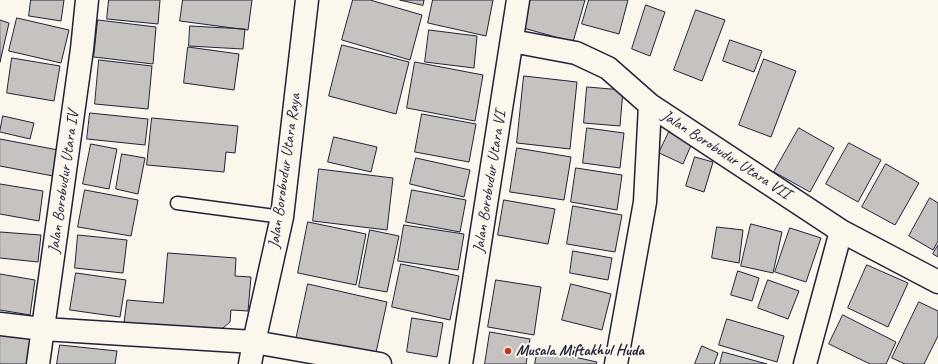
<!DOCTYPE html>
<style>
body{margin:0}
canvas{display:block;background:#fbf7ec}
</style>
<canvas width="938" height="364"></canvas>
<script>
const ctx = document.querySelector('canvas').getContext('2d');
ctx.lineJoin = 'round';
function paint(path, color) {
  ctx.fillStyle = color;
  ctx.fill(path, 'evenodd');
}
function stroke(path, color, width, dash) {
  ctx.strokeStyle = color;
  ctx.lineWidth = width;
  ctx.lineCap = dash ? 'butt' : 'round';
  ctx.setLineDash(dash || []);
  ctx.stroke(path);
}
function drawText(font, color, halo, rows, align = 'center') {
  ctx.font = font + ' Caveat,sans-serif';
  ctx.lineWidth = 4;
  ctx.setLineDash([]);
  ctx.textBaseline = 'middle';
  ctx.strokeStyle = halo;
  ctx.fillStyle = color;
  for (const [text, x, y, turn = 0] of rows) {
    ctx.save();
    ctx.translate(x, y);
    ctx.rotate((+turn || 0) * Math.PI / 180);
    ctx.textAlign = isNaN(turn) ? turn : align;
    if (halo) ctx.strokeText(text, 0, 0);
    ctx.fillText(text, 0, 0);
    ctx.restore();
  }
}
const building = new Path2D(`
 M 31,0 L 64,0 L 61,21 L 29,16 Z
 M 109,0 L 160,0 L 158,24 L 107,19 Z
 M 183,0 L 252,0 L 248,30 L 180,21 Z
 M 353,0 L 370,0 L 422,15 L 410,60 L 342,40 Z
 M 400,0 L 424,0 L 423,5 Z
 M 433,0 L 493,0 L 486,36 L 428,23 Z
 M 527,0 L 585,0 L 573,42 L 520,27 Z
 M 589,0 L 628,0 L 619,34 L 582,24 Z
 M 646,5 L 665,12 L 650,56 L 632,49 Z
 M 696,10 L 725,20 L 702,81 L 674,70 Z
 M 17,18 L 69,30 L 61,63 L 9,51 Z
 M 0,20 L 9,23 L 0,62 Z
 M 98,20 L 156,27 L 153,64 L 94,57 Z
 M 190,26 L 245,29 L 243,49 L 189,46 Z
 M 429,30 L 477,36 L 474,68 L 425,62 Z
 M 730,40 L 762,51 L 754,72 L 723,61 Z
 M 342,45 L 409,62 L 396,114 L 329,96 Z
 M 188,47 L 239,54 L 234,90 L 184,83 Z
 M 12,58 L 60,66 L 54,101 L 7,93 Z
 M 764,59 L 796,71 L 771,137 L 739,125 Z
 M 99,60 L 152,66 L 148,109 L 95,104 Z
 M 415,62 L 483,75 L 475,121 L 407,108 Z
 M 524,76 L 577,82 L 570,149 L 517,143 Z
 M 587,87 L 623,90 L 620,126 L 584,123 Z
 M 90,113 L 148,119 L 145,145 L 87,139 Z
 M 422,114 L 476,124 L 469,162 L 415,152 Z
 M 3,116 L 34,123 L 30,139 L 0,132 Z
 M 152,118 L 238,126 L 235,153 L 226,152 L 224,172 L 147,165 Z
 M 587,128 L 624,133 L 620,168 L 583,163 Z
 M 799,128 L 834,148 L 810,192 L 774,172 Z
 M 669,132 L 692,143 L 683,164 L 659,153 Z
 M 334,137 L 377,147 L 371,172 L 328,162 Z
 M 0,139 L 58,150 L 53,176 L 0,166 Z
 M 849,143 L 881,160 L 858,202 L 826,184 Z
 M 91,144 L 117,149 L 109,189 L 83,184 Z
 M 517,148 L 571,157 L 564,200 L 510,192 Z
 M 122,154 L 145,158 L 138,194 L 116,189 Z
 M 695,157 L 713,162 L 704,192 L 686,186 Z
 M 416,158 L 470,170 L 464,197 L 410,184 Z
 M 886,164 L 919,183 L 895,225 L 862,207 Z
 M 576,168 L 622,175 L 617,210 L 571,202 Z
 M 319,169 L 393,178 L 387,230 L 313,221 Z
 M 0,184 L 43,191 L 39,221 L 0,214 Z
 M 85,190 L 138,200 L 131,236 L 78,227 Z
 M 412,190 L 466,200 L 460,232 L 406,222 Z
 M 930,198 L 938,203 L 938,241 L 933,250 L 909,236 Z
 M 504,200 L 555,209 L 548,244 L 498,235 Z
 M 573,206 L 622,215 L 615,252 L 567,244 Z
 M 308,222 L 366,234 L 356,285 L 298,273 Z
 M 751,224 L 782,232 L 773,273 L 741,266 Z
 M 404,225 L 464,234 L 458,270 L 398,261 Z
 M 717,227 L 743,230 L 739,263 L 712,258 Z
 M 790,228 L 821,238 L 806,282 L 775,272 Z
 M 370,230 L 399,236 L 387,292 L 359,287 Z
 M 0,232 L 41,235 L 38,262 L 0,258 Z
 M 78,235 L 127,240 L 123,273 L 75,268 Z
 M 938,245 L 938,257 L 933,254 Z
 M 573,251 L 612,258 L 608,280 L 570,273 Z
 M 168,253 L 236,258 L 235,276 L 251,277 L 248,311 L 231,310 L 230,322 L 223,328 L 214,331 L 124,323 L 127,300 L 163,303 Z
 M 401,264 L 459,276 L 450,320 L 392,307 Z
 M 867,265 L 908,283 L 888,327 L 848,308 Z
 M 738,271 L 759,278 L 752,301 L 731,295 Z
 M 76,273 L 126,280 L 120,317 L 70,310 Z
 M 0,274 L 35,280 L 30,315 L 0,310 Z
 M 496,280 L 541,287 L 534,335 L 488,327 Z
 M 768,280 L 799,291 L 788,319 L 758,308 Z
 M 308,284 L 387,302 L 375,357 L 296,340 Z
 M 571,284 L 611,294 L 602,330 L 562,320 Z
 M 919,302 L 938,311 L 938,336 L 924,364 L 905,364 L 892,358 Z
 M 843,315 L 896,342 L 886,364 L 870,364 L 829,344 Z
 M 412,318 L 443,323 L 437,357 L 407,352 Z
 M 727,319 L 784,336 L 777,362 L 719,345 Z
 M 0,331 L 37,340 L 32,364 L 0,364 Z
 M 490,332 L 530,339 L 526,364 L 485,364 Z
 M 60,345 L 117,351 L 115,364 L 57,364 Z
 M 702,346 L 718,353 L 714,364 L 695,364 Z
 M 538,349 L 597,362 L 596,364 L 535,364 Z
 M 723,352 L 767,364 L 720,364 Z`);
paint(building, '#c6c2c0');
stroke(building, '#22223b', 1);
const lane = new Path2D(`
 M 177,203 L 282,217`);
const street = new Path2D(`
 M 512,41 L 576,53 L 608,68 L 650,105 L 841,231 L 938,282
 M 0,324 L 43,329 L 254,342 L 380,364
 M 38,364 L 82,49 L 87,0
 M 250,364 L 254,342 L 282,217 L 307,0
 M 461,364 L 518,0
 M 616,364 L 645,202 L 650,105
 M 805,364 L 841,231`);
stroke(lane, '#22223b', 15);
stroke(street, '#22223b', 25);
stroke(lane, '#fbf7ec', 12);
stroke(street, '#fbf7ec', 22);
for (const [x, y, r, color] of [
 [508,351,4,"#c8321e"]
]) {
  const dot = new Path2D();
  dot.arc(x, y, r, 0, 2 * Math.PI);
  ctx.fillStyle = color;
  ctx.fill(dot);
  stroke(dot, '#fbf7ec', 1.5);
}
drawText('16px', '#22223b', '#fbf7ec', [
 ["Jalan Borobudur Utara VII",726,155,33],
 ["Jalan Borobudur Utara Raya",285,171,-82],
 ["Jalan Borobudur Utara IV",64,182,-82],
 ["Jalan Borobudur Utara VI",490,182,-81]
]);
drawText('bold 16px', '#22223b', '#fbf7ec', [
 ["Musala Miftakhul Huda",516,351]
], 'left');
</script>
